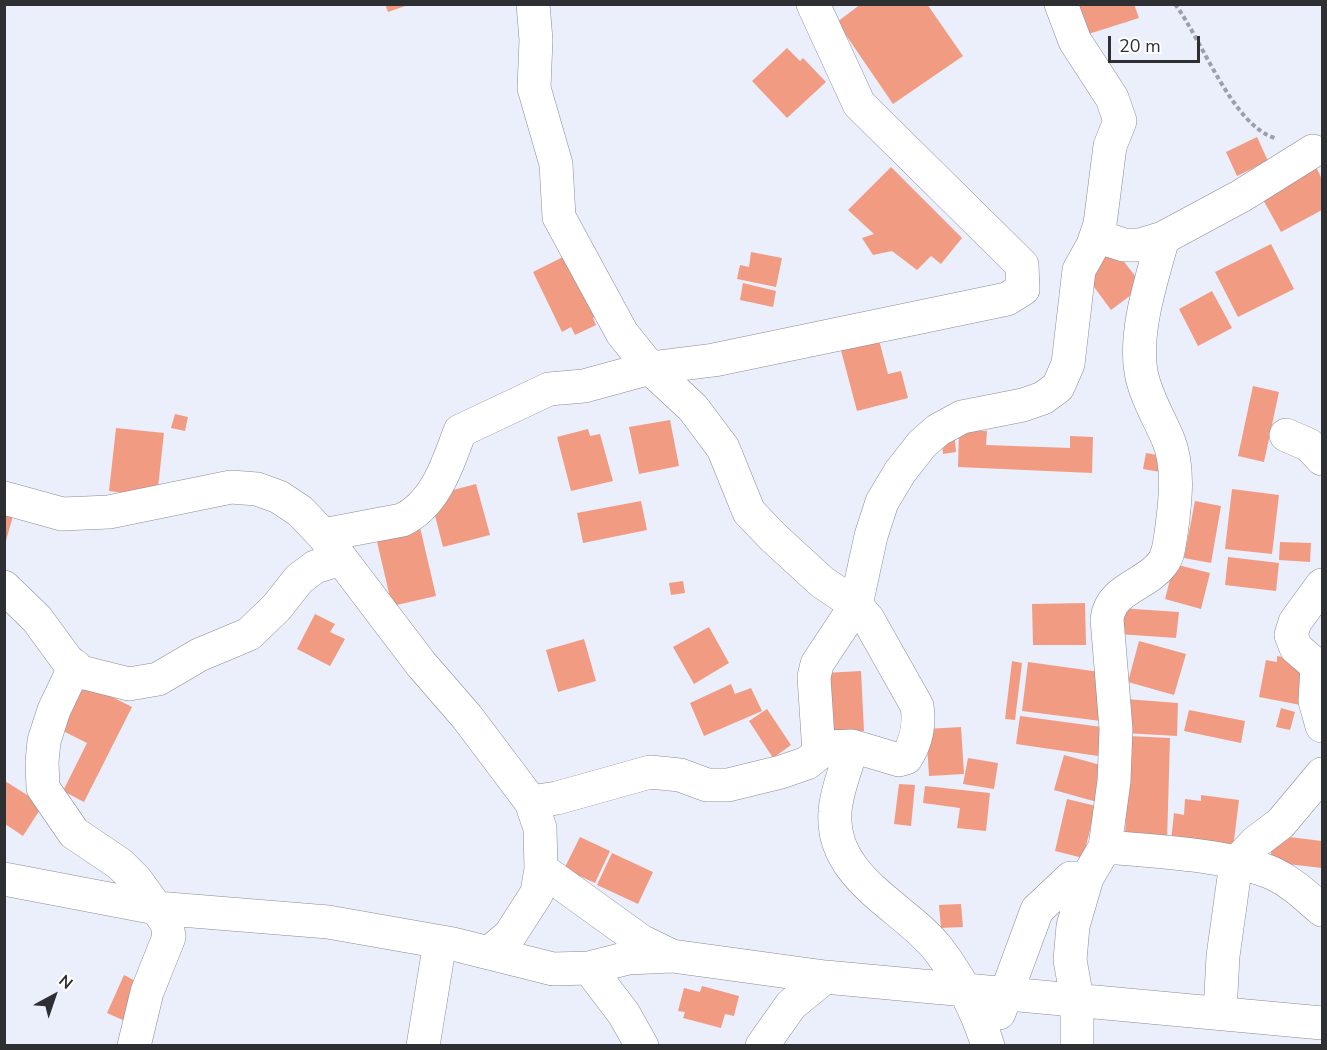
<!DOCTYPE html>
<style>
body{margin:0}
#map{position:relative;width:1327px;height:1050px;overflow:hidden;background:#ebeffb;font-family:"Nunito Sans",sans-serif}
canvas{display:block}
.frame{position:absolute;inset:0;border:6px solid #2e2f33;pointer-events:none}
.north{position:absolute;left:24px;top:966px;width:60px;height:60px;-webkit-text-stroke:4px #fff;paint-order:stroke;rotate:40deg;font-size:16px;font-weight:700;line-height:24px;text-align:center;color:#2e2f33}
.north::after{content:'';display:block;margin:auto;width:21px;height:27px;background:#2e2f33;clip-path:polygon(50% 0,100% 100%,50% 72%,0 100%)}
.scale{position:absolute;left:1108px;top:36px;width:92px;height:27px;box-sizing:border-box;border:3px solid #2e2f33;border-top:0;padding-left:8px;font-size:18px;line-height:21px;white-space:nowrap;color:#2e2f33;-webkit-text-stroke:4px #fff;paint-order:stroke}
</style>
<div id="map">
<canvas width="1327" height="1050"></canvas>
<div class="frame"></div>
<div class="north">N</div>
<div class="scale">20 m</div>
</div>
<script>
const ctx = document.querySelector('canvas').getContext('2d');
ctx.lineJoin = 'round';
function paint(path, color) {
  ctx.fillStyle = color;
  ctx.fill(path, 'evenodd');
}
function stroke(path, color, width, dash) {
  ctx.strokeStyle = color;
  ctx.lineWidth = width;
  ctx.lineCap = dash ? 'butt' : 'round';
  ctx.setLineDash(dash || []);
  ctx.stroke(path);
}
paint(new Path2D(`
 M 385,4 L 408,4 L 408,5 L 388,12 Z
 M 861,4 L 927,4 L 963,56 L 893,104 L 837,22 Z
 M 1068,4 L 1134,4 L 1139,18 L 1079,37 Z
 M 787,48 L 800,61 L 803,58 L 826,82 L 787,118 L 752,81 Z
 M 1257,137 L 1268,161 L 1237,176 L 1226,152 Z
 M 891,167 L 962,238 L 941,264 L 931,256 L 917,270 L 892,251 L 873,255 L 862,238 L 874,234 L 848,210 Z
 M 1316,167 L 1322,179 L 1322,210 L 1281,232 L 1261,196 Z
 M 1271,244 L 1294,289 L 1238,317 L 1215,272 Z
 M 1114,249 L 1143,286 L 1111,310 L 1083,272 Z
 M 751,252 L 782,258 L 776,287 L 737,279 L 740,265 L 749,267 Z
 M 569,254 L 599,314 L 593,318 L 596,325 L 575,335 L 571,327 L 562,332 L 533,272 Z
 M 743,283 L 776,291 L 773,307 L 740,300 Z
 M 1212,291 L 1232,328 L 1198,346 L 1179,309 Z
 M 876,329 L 888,374 L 901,371 L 908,398 L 857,411 L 838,339 Z
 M 1253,386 L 1279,392 L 1264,462 L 1238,456 Z
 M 175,414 L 188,417 L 185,431 L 171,428 Z
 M 670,420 L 679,466 L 639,474 L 629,427 Z
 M 116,428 L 164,433 L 157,497 L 109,491 Z
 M 588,429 L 590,436 L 600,434 L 613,481 L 571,491 L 557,437 Z
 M 959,430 L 987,431 L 986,445 L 1070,448 L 1070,436 L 1093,437 L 1092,473 L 958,467 Z
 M 955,440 L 956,452 L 943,454 L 942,441 Z
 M 1146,453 L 1169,457 L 1166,473 L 1143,469 Z
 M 476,484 L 490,535 L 443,547 L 430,496 Z
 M 1232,489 L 1279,495 L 1272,554 L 1225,549 Z
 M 641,501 L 647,530 L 583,543 L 577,513 Z
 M 1195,501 L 1221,506 L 1211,563 L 1184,558 Z
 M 4,513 L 13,516 L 5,544 L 4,544 Z
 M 419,523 L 436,596 L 392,606 L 375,533 Z
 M 1280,542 L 1311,543 L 1310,562 L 1279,560 Z
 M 1228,557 L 1279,563 L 1276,591 L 1225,585 Z
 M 1174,564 L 1210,573 L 1201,609 L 1165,599 Z
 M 683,581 L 685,593 L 671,595 L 669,583 Z
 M 1085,603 L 1086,645 L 1033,645 L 1032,604 Z
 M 1119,608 L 1179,612 L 1176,638 L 1118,634 Z
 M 315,614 L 335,624 L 330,632 L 345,639 L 330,666 L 297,649 Z
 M 709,627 L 729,663 L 694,684 L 673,647 Z
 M 584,639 L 596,681 L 558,692 L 546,650 Z
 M 1139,641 L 1186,654 L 1174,695 L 1128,682 Z
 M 1277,656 L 1299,660 L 1313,669 L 1306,706 L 1259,697 L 1266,660 L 1277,662 Z
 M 1012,661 L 1022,663 L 1015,720 L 1005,719 Z
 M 1028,662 L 1100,672 L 1101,721 L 1022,711 Z
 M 861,671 L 864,731 L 826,732 L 824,673 Z
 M 83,682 L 132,707 L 84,802 L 63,791 L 87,743 L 59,729 Z
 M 731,684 L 735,694 L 751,688 L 762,711 L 704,736 L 690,703 Z
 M 1126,699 L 1178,703 L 1177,736 L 1124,733 Z
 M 1281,708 L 1295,712 L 1290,730 L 1276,727 Z
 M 767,709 L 791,745 L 773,758 L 749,721 Z
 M 1189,710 L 1245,721 L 1241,743 L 1184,731 Z
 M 1020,716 L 1109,728 L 1105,757 L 1016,744 Z
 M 961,727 L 964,774 L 929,776 L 926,729 Z
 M 1128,736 L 1170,738 L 1167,842 L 1125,840 Z
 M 1064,755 L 1108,767 L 1097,802 L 1054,790 Z
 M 968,758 L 998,763 L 994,789 L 963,784 Z
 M 5,781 L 43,805 L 23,836 L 5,824 Z
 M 899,784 L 915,785 L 911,826 L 894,824 Z
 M 925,786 L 990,793 L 986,831 L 957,828 L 960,808 L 923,803 Z
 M 1201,795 L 1239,800 L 1233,848 L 1171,841 L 1174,813 L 1184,815 L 1185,799 L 1201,801 Z
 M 1067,799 L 1096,806 L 1083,858 L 1055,851 Z
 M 1273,835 L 1322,841 L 1322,868 L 1270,862 Z
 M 580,837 L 610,851 L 595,883 L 564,869 Z
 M 612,853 L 653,872 L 638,904 L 597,885 Z
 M 961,904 L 963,927 L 941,928 L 939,905 Z
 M 124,975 L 143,985 L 127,1022 L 107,1013 Z
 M 702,986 L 739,996 L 734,1016 L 725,1014 L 721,1028 L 683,1018 L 685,1012 L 678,1011 L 684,988 L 700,992 Z`), '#f29b83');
const minor = new Path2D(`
 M 1096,236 L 1124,245 L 1140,245 L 1163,238 L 1241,196 L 1313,151
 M 1286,435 L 1309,445 L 1322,459
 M 4,498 L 62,514 L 109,512 L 231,487 L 257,489 L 279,497 L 300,511 L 323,535 L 421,664 L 467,717 L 531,802 L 540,828 L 541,869 L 537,893 L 510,935 L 489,953
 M 323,535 L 402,520 C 436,504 448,463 460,431 L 549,389 L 584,386 L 650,368 L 714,360 L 1007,299 L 1023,289 L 1022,265 L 859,104 L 813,4
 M 1322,585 L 1295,622 L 1291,635 L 1296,648 L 1317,666 L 1315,701 L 1322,726
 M 4,587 L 37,619 L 67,660 L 81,672 L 129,684 L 158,679 L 199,655 L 249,634 L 277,607 L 299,579 L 315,567 L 341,559
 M 75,666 L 54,710 L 44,741 L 42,762 L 43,788 L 74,833 L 120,864 L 136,880 L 167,923 L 169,937 L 147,992 L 134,1046
 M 852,746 C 847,767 836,791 835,812 C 830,878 904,906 938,949 C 961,979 977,1010 988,1046
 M 819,753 L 814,677 L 817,664 L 856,605 L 871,536 L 882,502 L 900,472 L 922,444 L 938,430 L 962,417 L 1023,405 L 1043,398 L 1058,387 L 1068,364 L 1079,270 L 1093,245 L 1100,224 L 1110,146 L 1120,121 L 1112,98 L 1075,41 L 1061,4
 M 531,802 L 557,798 L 650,772 L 680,775 L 707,785 L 728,785 L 781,772 L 807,763 L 827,747 L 852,746 L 899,760 L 906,758 C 917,741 920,725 917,706 L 868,619 L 856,605 L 822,582 L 773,537 L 749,512 L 723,448 L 693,408 L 650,368 L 622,333 L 559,217 L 556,164 L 534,88 L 536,40 L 533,4
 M 1105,847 C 1152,851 1232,855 1274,874 C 1293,883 1307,897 1322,910
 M 541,869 L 641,941 L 672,956
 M 4,879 L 156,908 L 328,922 L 453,944 L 553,969 L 589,968 L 628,958 L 672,956 L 825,977 L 1322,1023
 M 589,968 L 624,1014 L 642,1046
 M 1220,1012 L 1223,956 L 1236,863 L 1256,842 L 1281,823 L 1322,774
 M 999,1013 L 1037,910 L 1071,878 L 1087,878
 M 423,1046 L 440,942
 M 762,1046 L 791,1005 L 825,977
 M 1077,1046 L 1077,999 L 1070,960 L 1073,926 L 1087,878 L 1105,847 L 1114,781 L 1116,729 L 1107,619 C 1111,588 1145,586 1162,564 C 1169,555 1169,545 1171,534 C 1175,504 1180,468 1168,439 C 1159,418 1145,395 1141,372 C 1134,331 1152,278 1163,238`);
stroke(minor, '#898c97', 34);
stroke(new Path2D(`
 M 1175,4 C 1202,40 1233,126 1275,138`), '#9da0a8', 4, [4.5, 3]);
stroke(minor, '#fff', 33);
</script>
